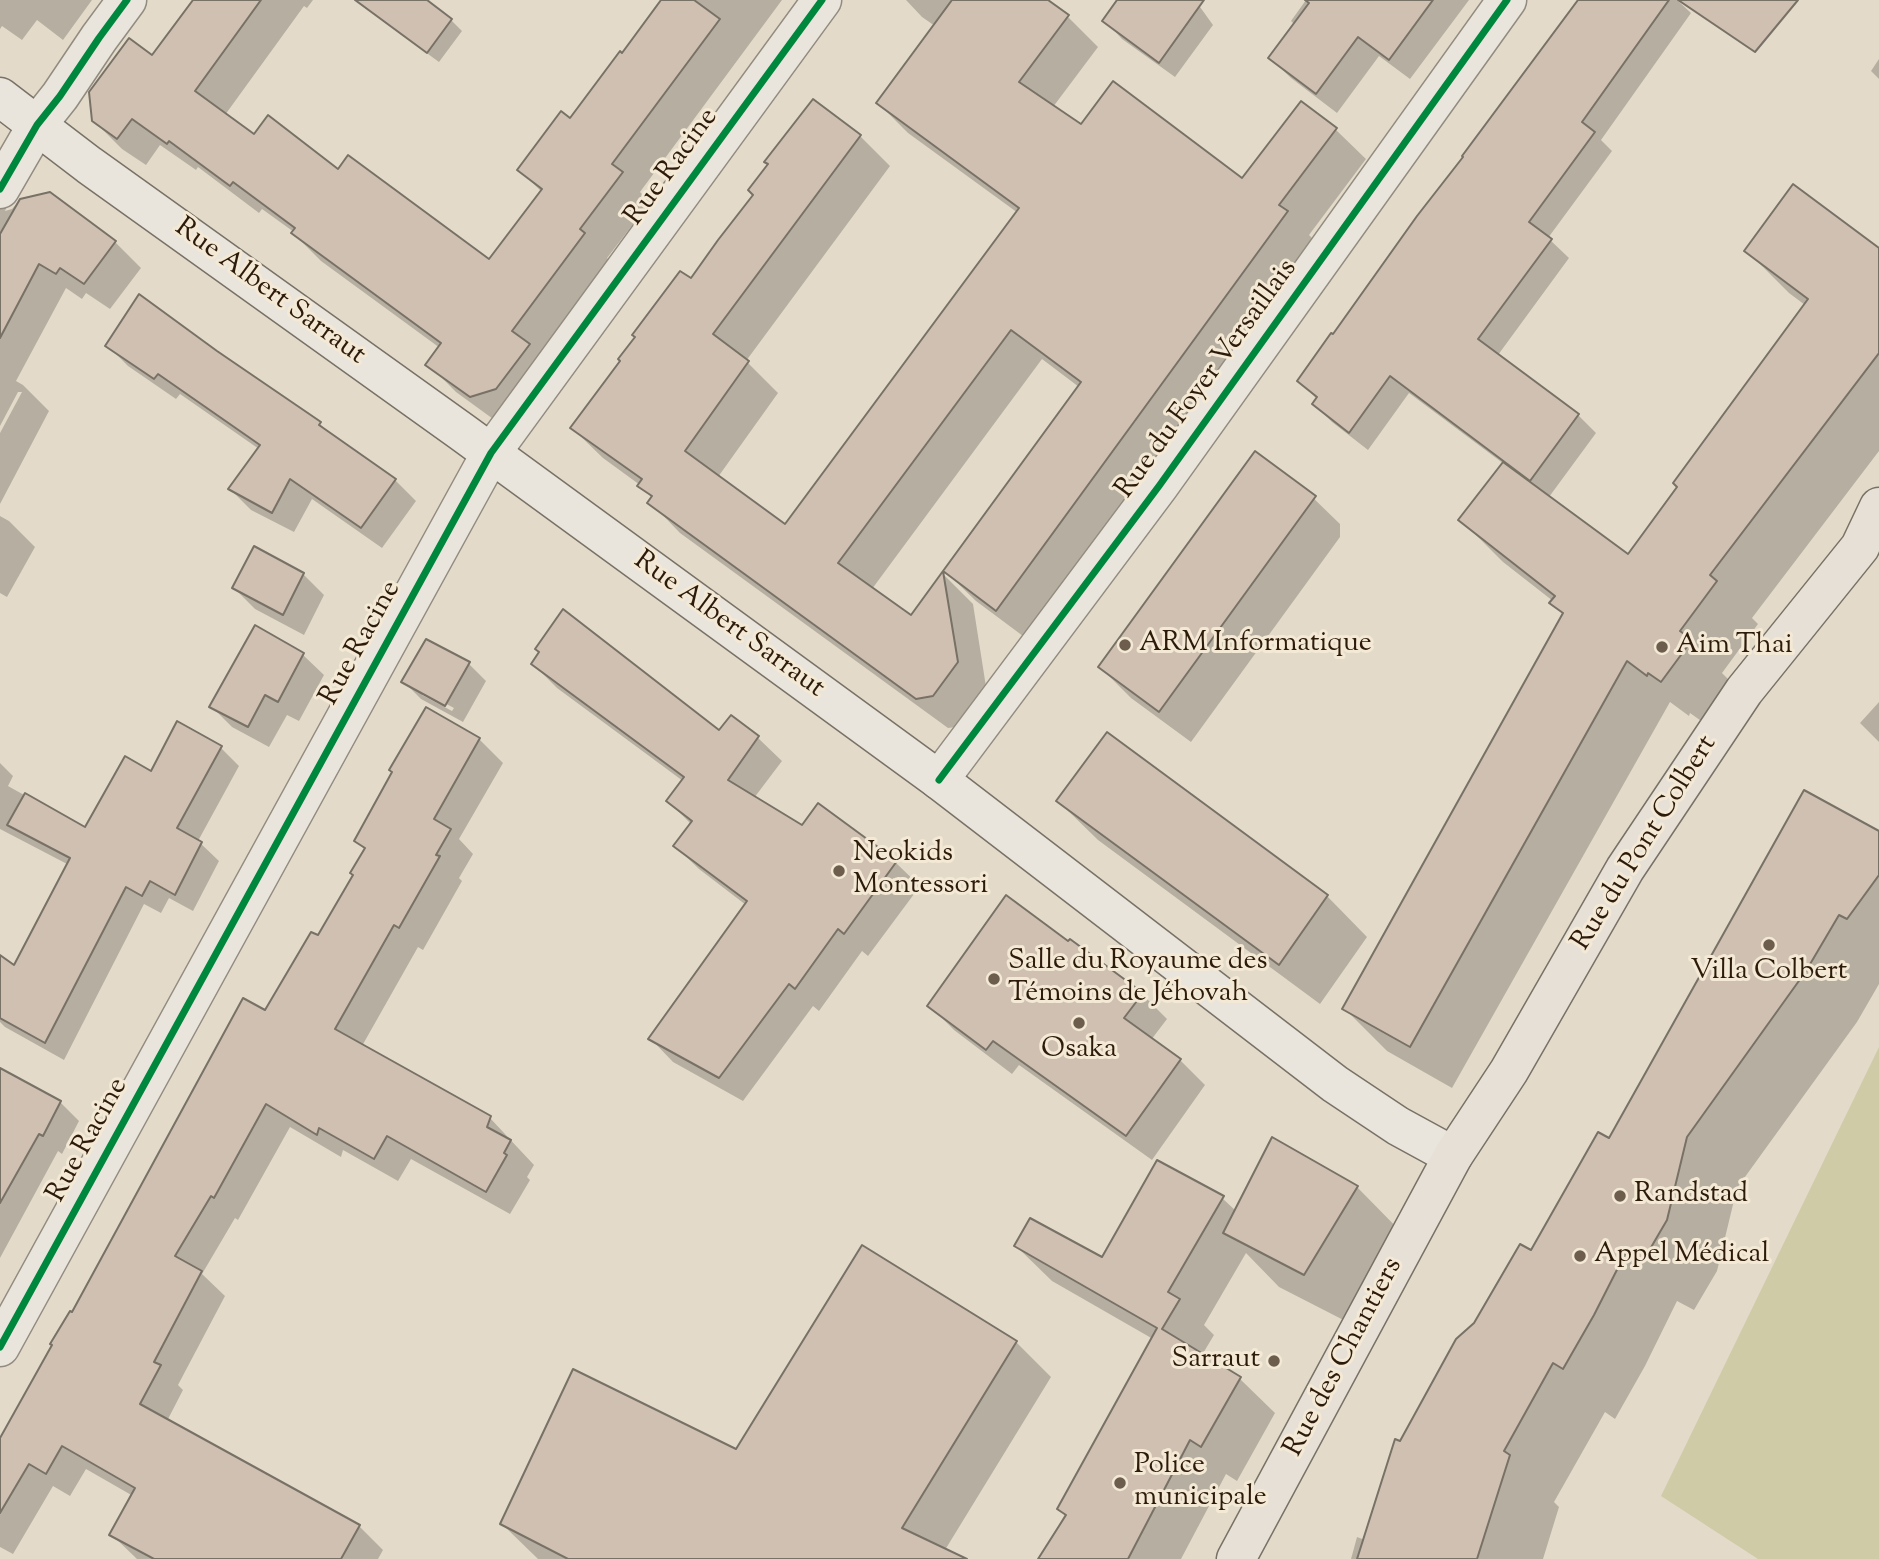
<!DOCTYPE html>
<meta charset="utf-8">
<style>
body{margin:0}
canvas{display:block;background:#e3dac9}
</style>
<canvas width="1879" height="1559"></canvas>
<script>
const ctx = document.querySelector('canvas').getContext('2d');
ctx.lineJoin = 'round';
function paint(path, color) {
  ctx.fillStyle = color;
  ctx.fill(path, 'evenodd');
}
function stroke(path, color, width, dash) {
  ctx.strokeStyle = color;
  ctx.lineWidth = width;
  ctx.lineCap = dash ? 'butt' : 'round';
  ctx.setLineDash(dash || []);
  ctx.stroke(path);
}
function drawText(font, color, halo, rows, align = 'center') {
  ctx.font = font + ' "Sorts Mill Goudy",serif';
  ctx.lineWidth = 6;
  ctx.setLineDash([]);
  ctx.textBaseline = 'middle';
  ctx.strokeStyle = halo;
  ctx.fillStyle = color;
  for (const [text, x, y, turn = 0] of rows) {
    ctx.save();
    ctx.translate(x, y);
    ctx.rotate((+turn || 0) * Math.PI / 180);
    ctx.textAlign = isNaN(turn) ? turn : align;
    if (halo) ctx.strokeText(text, 0, 0);
    ctx.fillText(text, 0, 0);
    ctx.restore();
  }
}
paint(new Path2D(`
 M 1879,1047 L 1879,1559 L 1758,1559 L 1661,1496 Z`), '#d0cba7');
paint(new Path2D(`
 M 0,0 L 92,0 L 63,40 L 37,20 L 22,40 L 2,26 L 0,29 Z
 M 194,0 L 313,0 L 307,8 L 304,6 L 225,115 L 255,136 L 338,171 L 489,262 L 542,192 L 519,170 L 570,120 L 623,55 L 663,0 L 782,0 L 640,192 L 650,202 L 607,258 L 612,263 L 500,424 L 456,392 L 428,364 L 440,348 L 321,261 L 293,233 L 294,232 L 262,209 L 259,213 L 198,167 L 196,170 L 160,145 L 146,165 L 122,149 L 93,120 L 153,57 Z
 M 407,0 L 424,0 L 452,21 L 462,31 L 439,62 L 399,33 L 389,23 Z
 M 906,0 L 1045,0 L 1068,17 L 1098,47 L 1053,107 L 1082,126 L 1242,180 L 1335,129 L 1366,159 L 1309,235 L 1317,243 L 1027,639 L 976,601 L 945,571 L 1079,387 L 1042,359 L 872,589 L 912,617 L 943,574 L 973,604 L 987,693 L 964,726 L 948,728 L 680,533 L 650,502 L 653,499 L 640,485 L 603,458 L 572,428 L 692,281 L 860,136 L 890,166 L 746,361 L 778,393 L 718,477 L 785,526 L 1018,213 L 908,133 L 878,103 L 935,26 L 922,17 Z
 M 1124,0 L 1195,0 L 1213,25 L 1175,77 L 1122,39 L 1107,23 Z
 M 1306,0 L 1469,0 L 1410,79 L 1379,56 L 1337,113 L 1291,78 L 1270,58 L 1295,25 L 1291,21 Z
 M 1580,0 L 1677,0 L 1691,13 L 1601,140 L 1612,151 L 1548,238 L 1569,258 L 1498,355 L 1578,415 L 1596,433 L 1549,497 L 1628,556 L 1805,305 L 1789,293 L 1746,250 L 1879,250 L 1879,451 L 1752,618 L 1758,624 L 1722,673 L 1733,684 L 1704,723 L 1690,713 L 1689,716 L 1670,702 L 1452,1088 L 1387,1051 L 1345,1009 L 1564,615 L 1551,603 L 1553,601 L 1503,562 L 1461,520 L 1504,464 L 1409,393 L 1368,450 L 1332,422 L 1314,404 L 1317,399 L 1299,381 Z
 M 1879,59 L 1879,79 L 1871,71 Z
 M 0,166 L 9,201 L 5,211 L 12,209 L 20,200 L 50,194 L 115,242 L 141,268 L 110,309 L 86,293 L 82,299 L 66,288 L 16,381 L 23,385 L 49,411 L 0,504 L 0,433 L 22,392 L 18,392 L 0,426 Z
 M 107,345 L 320,424 L 334,438 L 395,480 L 416,501 L 382,548 L 312,499 L 294,532 L 251,510 L 230,489 L 259,449 L 180,394 L 176,399 L 128,366 Z
 M 1308,493 L 1340,524 L 1340,537 L 1191,742 L 1131,698 L 1100,667 Z
 M 0,516 L 9,521 L 35,547 L 7,597 L 0,593 Z
 M 303,574 L 324,595 L 304,635 L 255,609 L 234,588 Z
 M 302,654 L 324,675 L 299,721 L 287,715 L 269,747 L 232,727 L 211,706 Z
 M 469,664 L 486,681 L 463,722 L 421,699 L 403,681 ZM 422,691 L 454,708 L 452,711 L 422,695 Z
 M 533,664 L 720,733 L 731,718 L 758,738 L 782,761 L 754,798 L 803,827 L 818,806 L 896,863 L 920,886 L 868,956 L 862,951 L 819,1011 L 813,1006 L 743,1101 L 673,1062 L 650,1038 L 746,905 L 699,869 L 675,846 L 691,824 L 668,801 L 683,781 L 557,688 Z
 M 1879,702 L 1879,742 L 1860,723 Z
 M 177,723 L 221,748 L 239,766 L 198,841 L 219,861 L 193,911 L 169,898 L 161,913 L 144,904 L 64,1060 L 5,1027 L 0,1022 L 0,983 L 15,968 L 69,865 L 0,829 L 0,763 L 13,776 L 8,786 L 85,829 L 152,773 Z
 M 479,739 L 503,763 L 459,839 L 473,854 L 459,878 L 462,881 L 423,950 L 418,947 L 362,1046 L 490,1118 L 534,1165 L 527,1177 L 530,1180 L 510,1214 L 411,1159 L 398,1181 L 343,1150 L 341,1157 L 290,1127 L 238,1220 L 235,1218 L 202,1274 L 225,1296 L 178,1385 L 183,1390 L 167,1421 L 359,1526 L 383,1550 L 378,1559 L 137,1559 L 111,1534 L 133,1496 L 86,1469 L 70,1496 L 53,1486 L 13,1554 L 0,1547 L 0,1442 L 73,1315 L 266,1012 L 318,937 L 355,876 L 366,851 L 356,841 Z
 M 1058,801 L 1327,896 L 1367,937 L 1320,1004 L 1098,840 Z
 M 1879,833 L 1879,984 L 1857,1022 L 1737,1188 L 1717,1271 L 1694,1310 L 1677,1301 L 1645,1366 L 1615,1419 L 1605,1412 L 1554,1502 L 1559,1507 L 1543,1559 L 1351,1559 L 1357,1537 L 1365,1540 L 1401,1444 L 1476,1324 L 1531,1252 L 1610,1141 Z
 M 1142,994 L 1167,1019 L 1151,1040 L 1180,1060 L 1205,1085 L 1152,1160 L 1019,1065 L 1012,1074 L 954,1030 L 930,1006 Z
 M 0,1093 L 60,1102 L 79,1121 L 62,1154 L 58,1151 L 0,1258 Z
 M 1357,1187 L 1411,1242 L 1359,1328 L 1279,1287 L 1246,1253 L 1204,1325 L 1214,1335 L 1202,1355 L 1239,1378 L 1275,1413 L 1237,1481 L 1226,1474 L 1181,1559 L 1040,1559 L 1065,1514 L 1059,1509 L 1153,1339 L 1052,1281 L 1016,1246 L 1103,1259 L 1222,1198 L 1236,1211 Z
 M 1016,1342 L 1051,1377 L 945,1550 L 963,1559 L 538,1559 L 502,1524 L 737,1451 Z`), '#0003');
const building = new Path2D(`
 M 193,0 L 261,0 L 195,91 L 254,134 L 268,115 L 338,169 L 348,155 L 489,259 L 542,189 L 517,170 L 561,111 L 570,118 L 620,51 L 622,53 L 661,0 L 694,0 L 720,19 L 612,164 L 623,172 L 580,229 L 585,233 L 512,331 L 530,344 L 496,389 L 470,397 L 425,365 L 441,343 L 291,233 L 295,228 L 233,182 L 230,186 L 169,141 L 167,144 L 132,119 L 117,139 L 92,121 L 89,92 L 129,38 L 152,55 Z
 M 355,0 L 427,0 L 452,19 L 427,53 Z
 M 952,0 L 1048,0 L 1069,15 L 1019,82 L 1081,124 L 1113,81 L 1242,178 L 1301,101 L 1337,128 L 1279,205 L 1288,211 L 996,611 L 943,571 L 1081,382 L 1011,330 L 838,563 L 911,615 L 943,571 L 958,662 L 933,696 L 916,699 L 647,503 L 652,496 L 637,486 L 642,479 L 570,428 L 620,361 L 618,359 L 635,337 L 632,335 L 680,271 L 691,278 L 718,240 L 753,195 L 748,190 L 768,164 L 764,162 L 813,99 L 861,135 L 713,334 L 749,361 L 685,451 L 785,524 L 1019,208 L 876,103 Z
 M 1117,0 L 1204,0 L 1159,63 L 1102,21 Z
 M 1305,0 L 1433,0 L 1389,60 L 1358,37 L 1316,94 L 1268,58 L 1309,3 Z
 M 1578,0 L 1669,0 L 1582,122 L 1595,132 L 1529,222 L 1552,239 L 1478,339 L 1579,414 L 1530,481 L 1390,376 L 1349,433 L 1312,404 L 1317,397 L 1297,381 L 1331,333 L 1333,334 L 1417,216 L 1463,157 L 1462,156 Z
 M 1678,0 L 1798,0 L 1755,52 Z
 M 1793,184 L 1879,248 L 1879,353 L 1710,575 L 1717,581 L 1680,631 L 1692,640 L 1661,682 L 1648,673 L 1647,676 L 1627,661 L 1410,1047 L 1342,1009 L 1563,613 L 1549,603 L 1555,596 L 1458,520 L 1503,462 L 1628,554 L 1677,487 L 1673,483 L 1808,299 L 1744,251 Z
 M 50,192 L 116,241 L 84,284 L 60,268 L 56,274 L 39,264 L 0,338 L 0,234 L 20,199 Z
 M 139,294 L 217,351 L 321,422 L 319,425 L 396,479 L 361,528 L 290,479 L 272,513 L 228,489 L 260,445 L 158,374 L 154,379 L 105,346 Z
 M 1255,451 L 1316,496 L 1159,712 L 1098,667 Z
 M 254,546 L 304,573 L 283,615 L 232,588 Z
 M 563,609 L 719,730 L 731,715 L 759,736 L 728,780 L 802,825 L 818,803 L 897,861 L 844,934 L 838,929 L 795,989 L 789,984 L 719,1078 L 648,1039 L 747,901 L 673,846 L 692,821 L 666,801 L 684,777 L 531,664 L 539,652 L 535,649 Z
 M 255,625 L 304,653 L 278,702 L 265,695 L 248,727 L 209,707 Z
 M 426,639 L 470,662 L 445,706 L 401,682 Z
 M 426,707 L 480,738 L 434,819 L 451,829 L 436,855 L 440,856 L 399,928 L 394,925 L 335,1029 L 491,1116 L 487,1127 L 511,1140 L 504,1153 L 507,1155 L 486,1192 L 387,1136 L 374,1159 L 319,1128 L 317,1135 L 266,1104 L 214,1198 L 211,1196 L 175,1256 L 202,1271 L 154,1362 L 161,1365 L 140,1404 L 360,1525 L 341,1559 L 154,1559 L 109,1535 L 135,1488 L 62,1446 L 46,1474 L 29,1464 L 0,1513 L 0,1438 L 52,1345 L 50,1344 L 70,1311 L 72,1312 L 243,998 L 265,1010 L 311,932 L 318,935 L 353,875 L 350,873 L 365,848 L 354,841 L 392,772 L 389,770 Z
 M 177,721 L 222,746 L 177,828 L 202,842 L 175,895 L 150,881 L 142,896 L 126,887 L 45,1043 L 0,1018 L 0,955 L 14,965 L 70,858 L 7,825 L 25,793 L 85,827 L 125,756 L 151,771 Z
 M 1107,732 L 1328,895 L 1279,965 L 1056,801 Z
 M 1804,790 L 1879,831 L 1879,875 L 1847,919 L 1839,915 L 1806,971 L 1687,1137 L 1667,1220 L 1643,1261 L 1626,1252 L 1594,1315 L 1563,1369 L 1553,1363 L 1504,1451 L 1510,1455 L 1477,1559 L 1357,1559 L 1395,1439 L 1400,1441 L 1456,1339 L 1474,1323 L 1520,1244 L 1531,1250 L 1598,1132 L 1609,1138 Z
 M 1006,895 L 1068,941 L 1070,939 L 1143,993 L 1124,1018 L 1181,1059 L 1126,1136 L 993,1041 L 986,1050 L 927,1006 Z
 M 0,1068 L 61,1101 L 43,1136 L 39,1134 L 0,1203 Z
 M 1272,1137 L 1358,1186 L 1304,1275 L 1223,1233 Z
 M 1157,1160 L 1224,1196 L 1168,1292 L 1180,1299 L 1162,1329 L 1241,1377 L 1201,1447 L 1190,1440 L 1128,1559 L 1038,1559 L 1066,1515 L 1057,1509 L 1157,1328 L 1014,1246 L 1030,1218 L 1102,1257 Z
 M 862,1245 L 1017,1341 L 902,1528 L 967,1559 L 568,1559 L 500,1524 L 573,1369 L 736,1449 Z`);
paint(building, '#cfc0b2');
stroke(building, '#787166', 2);
const minor = new Path2D(`
 M 0,189 L 37,125 L 60,96 L 99,38 L 127,0
 M 939,780 L 1159,486 L 1507,0
 M 0,1347 L 491,453 L 822,0`);
const secondary = new Path2D(`
 M 0,97 L 89,165 L 462,432 L 939,780 L 1335,1084 L 1398,1126 L 1453,1156`);
const primary = new Path2D(`
 M 1236,1559 L 1453,1156 L 1509,1071 L 1625,869 L 1744,691 L 1860,547 L 1879,507`);
stroke(minor, '#928b7f', 41);
stroke(secondary, '#787166', 41);
stroke(primary, '#787166', 41);
stroke(minor, '#e9e4dc', 38);
stroke(secondary, '#e9e4dc', 38);
stroke(primary, '#e6e0d6', 38);
stroke(new Path2D(`
 M 0,189 L 37,125 L 60,96 L 99,38 L 127,0
 M 939,780 L 1159,486 L 1507,0
 M 0,1347 L 491,453 L 822,0`), '#00873e', 7);
for (const [x, y, r, color] of [
 [1125,645,7,"#6c5d4d"],
 [1662,647,7,"#6c5d4d"],
 [839,871,7,"#6c5d4d"],
 [1769,945,7,"#6c5d4d"],
 [994,979,7,"#6c5d4d"],
 [1079,1023,7,"#6c5d4d"],
 [1620,1196,7,"#6c5d4d"],
 [1580,1256,7,"#6c5d4d"],
 [1274,1361,7,"#6c5d4d"],
 [1120,1483,7,"#6c5d4d"]
]) {
  const dot = new Path2D();
  dot.arc(x, y, r, 0, 2 * Math.PI);
  ctx.fillStyle = color;
  ctx.fill(dot);
  stroke(dot, '#f4e9d5', 2.5);
}
drawText('28px', '#2c1a0a', '#f4e9d5', [
 ["Rue Racine",673,168,-54],
 ["Rue Albert Sarraut",269,293,36],
 ["Rue du Foyer Versaillais",1208,380,-54],
 ["Rue Albert Sarraut",728,626,36],
 ["Rue Racine",362,644,-61],
 ["Rue du Pont Colbert",1646,844,-58],
 ["Rue Racine",89,1141,-61],
 ["Rue des Chantiers",1345,1358,-62]
]);
drawText('28px', '#2c1a0a', '#f4e9d5', [
 ["ARM Informatique",1139,645],
 ["Aim Thai",1676,647],
 ["Neokids",853,855],
 ["Montessori",853,887],
 ["Salle du Royaume des",1008,963],
 ["Témoins de Jéhovah",1008,995],
 ["Villa Colbert",1769,973,"center"],
 ["Osaka",1079,1051,"center"],
 ["Randstad",1634,1196],
 ["Appel Médical",1594,1256],
 ["Sarraut",1260,1361,"right"],
 ["Police",1134,1467],
 ["municipale",1134,1499]
], 'left');
</script>
